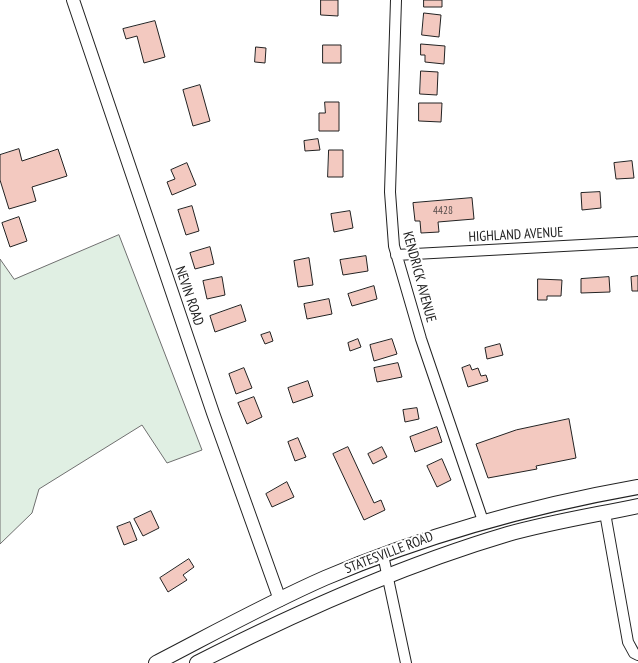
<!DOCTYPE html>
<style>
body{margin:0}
canvas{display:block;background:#fff}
</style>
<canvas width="638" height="663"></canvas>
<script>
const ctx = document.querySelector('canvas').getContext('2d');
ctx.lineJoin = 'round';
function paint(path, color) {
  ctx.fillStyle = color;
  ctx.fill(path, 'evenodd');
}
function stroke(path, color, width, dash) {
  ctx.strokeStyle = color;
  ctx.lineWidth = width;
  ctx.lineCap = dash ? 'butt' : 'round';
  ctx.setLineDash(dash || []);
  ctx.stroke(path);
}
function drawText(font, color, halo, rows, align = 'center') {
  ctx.font = font + ' "PT Sans Narrow",sans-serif';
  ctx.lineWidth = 4;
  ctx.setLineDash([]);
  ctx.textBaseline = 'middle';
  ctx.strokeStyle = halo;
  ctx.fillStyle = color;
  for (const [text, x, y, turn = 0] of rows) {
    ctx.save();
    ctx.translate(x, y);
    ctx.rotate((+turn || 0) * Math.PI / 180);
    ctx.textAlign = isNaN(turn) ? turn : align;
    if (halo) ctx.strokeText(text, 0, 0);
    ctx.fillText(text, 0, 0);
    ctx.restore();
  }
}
const green = new Path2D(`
 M 119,235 L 202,450 L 167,463 L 142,425 L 39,489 L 32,513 L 0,544 L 0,259 L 14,279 Z`);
paint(green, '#e0efe3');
stroke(green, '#6f6f6f', 1);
const building = new Path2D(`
 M 321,0 L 338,0 L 338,16 L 321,15 Z
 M 424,0 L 442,0 L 442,7 L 424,7 Z
 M 424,13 L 441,15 L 439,37 L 422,35 Z
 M 155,21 L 165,57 L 144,63 L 137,36 L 126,39 L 123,29 Z
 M 421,44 L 445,46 L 444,64 L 425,62 L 425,55 L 421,55 Z
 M 323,45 L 341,45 L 341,63 L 323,63 Z
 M 256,47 L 266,48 L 265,63 L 255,62 Z
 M 421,71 L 438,72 L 437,95 L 420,94 Z
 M 200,85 L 210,121 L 193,126 L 183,90 Z
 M 325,102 L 339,102 L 339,131 L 319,131 L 319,113 L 325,113 Z
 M 419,103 L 442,103 L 441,122 L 419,121 Z
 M 318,139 L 320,150 L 305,151 L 304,141 Z
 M 19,149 L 22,161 L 58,149 L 67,176 L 32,187 L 36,201 L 9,209 L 0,180 L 0,155 Z
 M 329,150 L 343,150 L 343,177 L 328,177 Z
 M 632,161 L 634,178 L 616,179 L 614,163 Z
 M 187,163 L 196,185 L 172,195 L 167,182 L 175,179 L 171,170 Z
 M 600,192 L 601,208 L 582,210 L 581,193 Z
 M 472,198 L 474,219 L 438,222 L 439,232 L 421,233 L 420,221 L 415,221 L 413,203 Z
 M 192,206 L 199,231 L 186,235 L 178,210 Z
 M 350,211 L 353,228 L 334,232 L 331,214 Z
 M 19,217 L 27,241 L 10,247 L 2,223 Z
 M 210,247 L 214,264 L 195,269 L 190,253 Z
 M 366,256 L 368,271 L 343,275 L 340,260 Z
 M 309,258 L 313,285 L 298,287 L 294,261 Z
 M 638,276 L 638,291 L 632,291 L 631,277 Z
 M 222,277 L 225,295 L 207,299 L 203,281 Z
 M 609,277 L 610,292 L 581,293 L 581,279 Z
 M 538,279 L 562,280 L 561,296 L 547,296 L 547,300 L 538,300 Z
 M 374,286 L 377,299 L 352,306 L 348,294 Z
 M 329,299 L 332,314 L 307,319 L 304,304 Z
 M 241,305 L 246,321 L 215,332 L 210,316 Z
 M 270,332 L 273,341 L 265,344 L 261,335 Z
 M 358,339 L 361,347 L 350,351 L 348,343 Z
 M 392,339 L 397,354 L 374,361 L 370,345 Z
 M 500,344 L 503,355 L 487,359 L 485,348 Z
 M 398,363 L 402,377 L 377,382 L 374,368 Z
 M 470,365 L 472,370 L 478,368 L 481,376 L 486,375 L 488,381 L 468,387 L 462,368 Z
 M 244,368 L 252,388 L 236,394 L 229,374 Z
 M 308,381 L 313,396 L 293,403 L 288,388 Z
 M 254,397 L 262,417 L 247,424 L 238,403 Z
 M 417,408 L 419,419 L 405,422 L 403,410 Z
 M 569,419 L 576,458 L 536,466 L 537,469 L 488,478 L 476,444 L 516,430 Z
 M 437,427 L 442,442 L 415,452 L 410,437 Z
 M 298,438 L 306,457 L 295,461 L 288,442 Z
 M 348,447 L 374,503 L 381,500 L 385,510 L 364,520 L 333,454 Z
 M 382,447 L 387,457 L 373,464 L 368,454 Z
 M 442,459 L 451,480 L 437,487 L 427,466 Z
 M 287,482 L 294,497 L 272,507 L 266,494 Z
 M 151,511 L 159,528 L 143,536 L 134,519 Z
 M 130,522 L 137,540 L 124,545 L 117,527 Z
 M 189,559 L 194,567 L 183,575 L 187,580 L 168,592 L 160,578 Z`);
paint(building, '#f3c9c0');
stroke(building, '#222', 1);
const minor = new Path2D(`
 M 396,0 L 390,192 L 394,246 L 421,339 L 483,521
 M 396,255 L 638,242
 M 605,513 L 628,642 L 634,653 L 638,655
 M 383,555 L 406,663`);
const tertiary = new Path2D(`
 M 73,0 L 213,413 L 280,600`);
const secondary = new Path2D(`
 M 156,663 C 212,634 268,603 325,578 C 426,535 531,506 638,487
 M 197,663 C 297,612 400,566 508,534 C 551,522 595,515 638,506`);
stroke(minor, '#222', 12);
stroke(tertiary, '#222', 14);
stroke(secondary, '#222', 16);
stroke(minor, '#fff', 10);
stroke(tertiary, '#fff', 12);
stroke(secondary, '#fff', 14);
drawText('11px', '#564c4a', null, [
 ["4428",443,211]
]);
drawText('14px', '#222', '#fff', [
 ["HIGHLAND AVENUE",516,235,-3],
 ["KENDRICK AVENUE",419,277,75],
 ["NEVIN ROAD",189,296,71],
 ["STATESVILLE ROAD",389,553,-21]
]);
</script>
